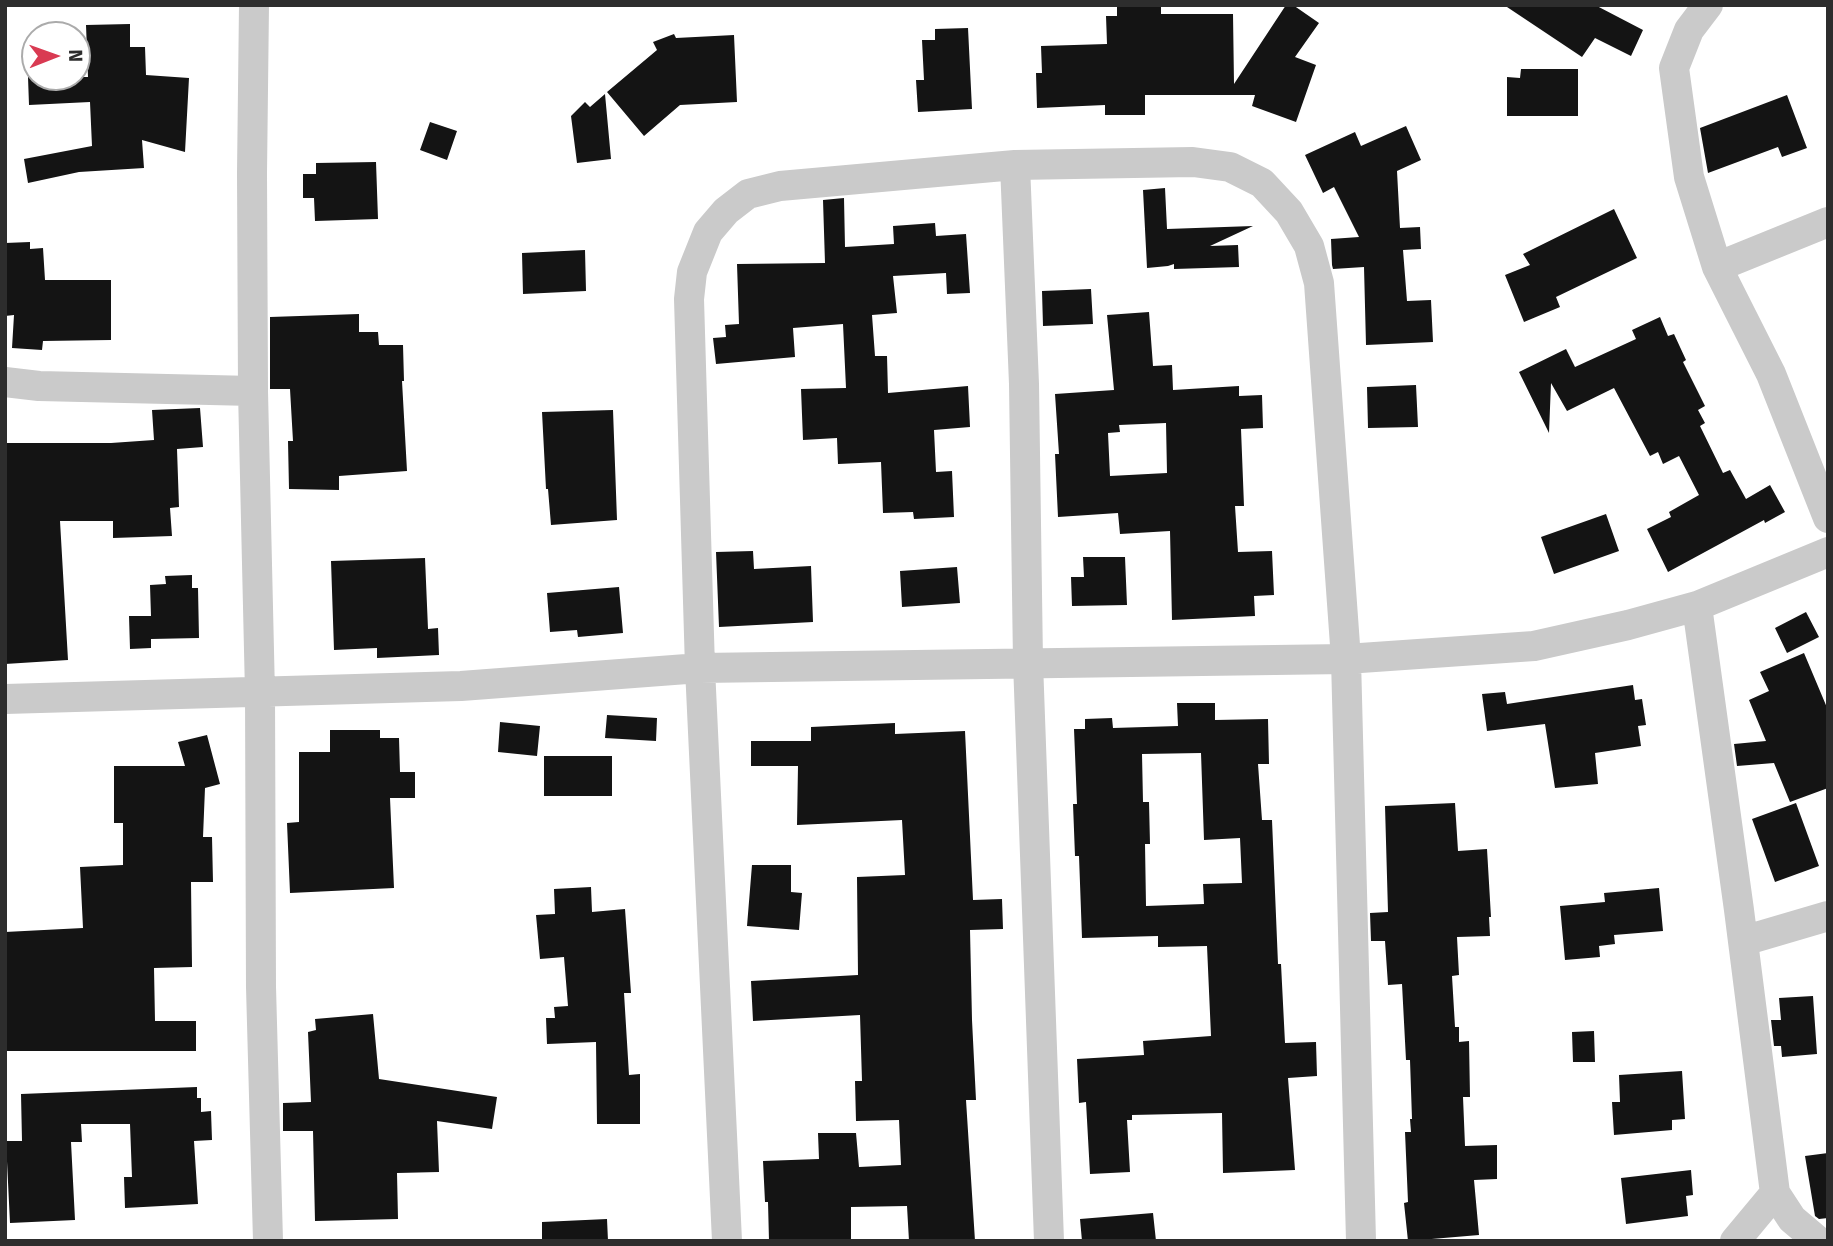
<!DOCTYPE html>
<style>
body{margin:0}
#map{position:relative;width:1833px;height:1246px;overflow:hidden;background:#fff;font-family:"Fira Sans",sans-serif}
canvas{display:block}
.frame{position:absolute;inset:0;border:7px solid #2d2d2d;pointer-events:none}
.north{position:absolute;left:21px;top:21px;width:70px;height:70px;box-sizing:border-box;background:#fff;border:2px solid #ababab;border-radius:50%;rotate:89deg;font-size:19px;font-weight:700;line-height:28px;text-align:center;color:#2d2d2d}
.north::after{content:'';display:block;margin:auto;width:24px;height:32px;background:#d93a52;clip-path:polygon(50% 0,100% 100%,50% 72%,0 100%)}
</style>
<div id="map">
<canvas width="1833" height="1246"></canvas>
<div class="frame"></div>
<div class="north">N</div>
</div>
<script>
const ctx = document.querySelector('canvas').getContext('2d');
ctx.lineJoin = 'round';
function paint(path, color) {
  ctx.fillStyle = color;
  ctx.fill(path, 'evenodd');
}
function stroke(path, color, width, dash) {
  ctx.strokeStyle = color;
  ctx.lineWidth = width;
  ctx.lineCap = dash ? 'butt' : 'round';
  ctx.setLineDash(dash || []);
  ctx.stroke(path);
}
paint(new Path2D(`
 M 1117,5 L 1161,5 L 1161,14 L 1233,14 L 1234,84 L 1286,5 L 1293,5 L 1319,23 L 1295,57 L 1316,65 L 1296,122 L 1252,106 L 1255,95 L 1145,95 L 1145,115 L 1105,115 L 1105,105 L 1037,108 L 1036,73 L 1042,73 L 1041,46 L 1107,44 L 1106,16 L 1117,16 Z
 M 1504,5 L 1595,5 L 1643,30 L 1631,56 L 1595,38 L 1582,57 Z
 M 130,24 L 130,47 L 145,47 L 146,75 L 189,78 L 185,152 L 142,140 L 144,168 L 79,172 L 28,183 L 24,159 L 92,146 L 90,102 L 29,105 L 28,77 L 88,77 L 86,25 Z
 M 968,28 L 972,109 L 918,112 L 916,80 L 924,80 L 922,40 L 935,40 L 935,29 Z
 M 674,34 L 676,38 L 734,35 L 737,102 L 680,105 L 644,136 L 607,92 L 657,50 L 653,42 Z
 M 1521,69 L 1578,69 L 1578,116 L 1507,116 L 1507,77 L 1520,78 Z
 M 605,94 L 611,159 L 577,163 L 571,116 L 585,102 L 590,107 Z
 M 1787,95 L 1807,148 L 1782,157 L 1778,147 L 1708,173 L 1700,128 Z
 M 430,122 L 457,131 L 447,160 L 420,150 Z
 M 1406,126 L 1421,160 L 1397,171 L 1400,228 L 1420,227 L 1421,249 L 1403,250 L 1407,301 L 1431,300 L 1433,342 L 1366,345 L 1364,267 L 1333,269 L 1332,265 L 1331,239 L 1359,237 L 1334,187 L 1323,193 L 1305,155 L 1355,132 L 1361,146 Z
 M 376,162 L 378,219 L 315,221 L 314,198 L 303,198 L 303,174 L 316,174 L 316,163 Z
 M 1165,188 L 1167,229 L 1253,226 L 1210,246 L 1238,245 L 1239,267 L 1174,269 L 1174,264 L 1168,266 L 1147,268 L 1143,190 Z
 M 844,198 L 845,247 L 894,244 L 893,226 L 935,223 L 936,236 L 966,234 L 970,293 L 947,294 L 946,273 L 893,276 L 897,313 L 872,315 L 875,356 L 887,356 L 888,393 L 968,386 L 970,427 L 934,430 L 936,472 L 952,471 L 954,517 L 914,519 L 913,512 L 883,513 L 881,462 L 838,464 L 837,438 L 803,440 L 801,389 L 846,388 L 843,324 L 793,328 L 795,357 L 716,364 L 713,338 L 726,337 L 725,325 L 739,324 L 737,264 L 825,263 L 823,200 Z
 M 1614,209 L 1637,258 L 1556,297 L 1560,307 L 1524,322 L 1505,275 L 1530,265 L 1523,254 Z
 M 30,242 L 30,249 L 43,248 L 45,280 L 111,280 L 111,340 L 43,341 L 42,350 L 12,348 L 14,315 L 5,316 L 5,243 Z
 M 585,250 L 586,291 L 523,294 L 522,253 Z
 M 1091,289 L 1093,324 L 1043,326 L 1042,291 Z
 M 1149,312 L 1153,366 L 1172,365 L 1173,390 L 1239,386 L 1239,396 L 1262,395 L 1263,428 L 1241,429 L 1244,506 L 1235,506 L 1238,552 L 1272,551 L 1274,595 L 1254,596 L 1255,616 L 1172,620 L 1170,531 L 1120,534 L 1118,513 L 1058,517 L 1055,454 L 1059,454 L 1055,394 L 1114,390 L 1107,315 ZM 1166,423 L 1167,473 L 1110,476 L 1108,433 L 1120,432 L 1119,425 Z
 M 359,314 L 359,332 L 378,332 L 379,345 L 403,345 L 404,381 L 402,381 L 407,471 L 339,476 L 339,490 L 289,489 L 288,441 L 293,441 L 290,389 L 270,389 L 270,317 Z
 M 1660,317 L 1668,336 L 1674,334 L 1686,360 L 1683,362 L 1705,406 L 1698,410 L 1705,423 L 1700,426 L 1723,473 L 1730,470 L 1746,499 L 1770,485 L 1785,512 L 1765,523 L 1764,520 L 1668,572 L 1647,529 L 1671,517 L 1669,512 L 1699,495 L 1679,456 L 1663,464 L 1658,452 L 1650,456 L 1614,388 L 1567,411 L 1551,383 L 1549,433 L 1519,372 L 1566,349 L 1575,367 L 1636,339 L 1632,330 Z
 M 1416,385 L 1418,427 L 1368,428 L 1367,387 Z
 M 200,408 L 203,447 L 177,449 L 179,507 L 170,508 L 172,536 L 113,538 L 113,521 L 60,521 L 68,660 L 5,664 L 5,443 L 111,443 L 154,440 L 152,410 Z
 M 613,410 L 617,520 L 551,525 L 548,489 L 546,489 L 542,412 Z
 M 1606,514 L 1619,551 L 1554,574 L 1541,537 Z
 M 753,551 L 754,569 L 811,566 L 813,622 L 719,627 L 716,552 Z
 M 1083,557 L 1125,557 L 1127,605 L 1072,606 L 1071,577 L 1084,577 Z
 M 425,558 L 428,629 L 438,628 L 439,655 L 377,658 L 377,648 L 334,650 L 331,561 Z
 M 957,567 L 960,603 L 902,607 L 900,571 Z
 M 192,575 L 192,588 L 198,588 L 199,638 L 151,639 L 151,648 L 130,649 L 129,616 L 151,616 L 150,585 L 166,584 L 165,576 Z
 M 619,587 L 623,633 L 578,637 L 577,630 L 550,632 L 547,593 Z
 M 1806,612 L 1819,637 L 1787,653 L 1775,628 Z
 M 1804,653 L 1828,710 L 1828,788 L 1790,802 L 1774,763 L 1737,766 L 1734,744 L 1766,741 L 1749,700 L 1769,691 L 1760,672 Z
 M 1633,685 L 1635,700 L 1642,699 L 1646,725 L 1638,726 L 1641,746 L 1595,753 L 1598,784 L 1555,788 L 1545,724 L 1487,731 L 1482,694 L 1505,692 L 1507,704 Z
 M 1177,703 L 1215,703 L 1215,720 L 1268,719 L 1269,764 L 1258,764 L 1262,820 L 1272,820 L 1278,964 L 1281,964 L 1285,1043 L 1316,1042 L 1317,1076 L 1288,1078 L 1295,1170 L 1223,1173 L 1222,1113 L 1132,1115 L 1132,1120 L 1127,1120 L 1130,1172 L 1090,1174 L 1086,1102 L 1079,1103 L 1077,1059 L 1144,1055 L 1143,1041 L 1211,1036 L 1207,946 L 1158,947 L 1158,936 L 1082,938 L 1079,856 L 1075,856 L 1073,804 L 1077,804 L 1074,729 L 1085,729 L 1085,719 L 1112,718 L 1113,728 L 1178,726 ZM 1201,753 L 1204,840 L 1240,838 L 1242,883 L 1203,884 L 1204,904 L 1146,906 L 1145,844 L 1150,844 L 1149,802 L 1143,802 L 1142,754 Z
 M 607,715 L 657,718 L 656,741 L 605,738 Z
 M 500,722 L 540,726 L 537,756 L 498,752 Z
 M 895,723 L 895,734 L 965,731 L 973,900 L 1002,899 L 1003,929 L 970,930 L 972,1020 L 976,1100 L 966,1100 L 975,1241 L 909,1241 L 907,1206 L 851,1207 L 851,1241 L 769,1241 L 768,1202 L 765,1202 L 763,1161 L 819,1159 L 818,1133 L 856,1133 L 859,1167 L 901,1165 L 899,1120 L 856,1121 L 855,1081 L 862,1081 L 860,1015 L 753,1021 L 751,981 L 858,975 L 857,877 L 905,875 L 902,820 L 797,825 L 798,766 L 751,766 L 751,741 L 811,741 L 811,727 Z
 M 330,730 L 380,730 L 380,738 L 399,738 L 400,772 L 415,772 L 415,798 L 390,798 L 394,888 L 290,893 L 287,823 L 299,822 L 299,752 L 330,752 Z
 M 207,735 L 220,784 L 205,788 L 203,837 L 212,837 L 213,882 L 191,882 L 192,967 L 154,968 L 155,1021 L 196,1021 L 196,1051 L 6,1051 L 5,932 L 83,928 L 80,867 L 123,865 L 123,823 L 114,823 L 114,766 L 185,766 L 178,742 Z
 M 544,756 L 612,756 L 612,796 L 544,796 Z
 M 1455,803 L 1458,851 L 1487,849 L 1491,917 L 1489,917 L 1490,936 L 1457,937 L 1459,975 L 1452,976 L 1455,1027 L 1459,1027 L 1459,1042 L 1469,1041 L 1470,1097 L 1463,1097 L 1465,1146 L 1497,1145 L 1497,1179 L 1474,1180 L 1479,1235 L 1408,1241 L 1404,1203 L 1408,1202 L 1405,1132 L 1411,1132 L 1410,1119 L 1412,1119 L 1410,1060 L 1406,1060 L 1402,984 L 1388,985 L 1385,941 L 1371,941 L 1370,913 L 1388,912 L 1385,806 Z
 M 1796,803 L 1819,866 L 1775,882 L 1752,819 Z
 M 752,865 L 791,865 L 791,892 L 802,893 L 799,930 L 747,926 Z
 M 591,887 L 592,912 L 625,909 L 631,993 L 624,993 L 629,1075 L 640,1074 L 640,1124 L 597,1124 L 596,1042 L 547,1044 L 546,1018 L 555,1018 L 554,1007 L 568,1006 L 564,957 L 540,959 L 536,915 L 555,914 L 554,889 Z
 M 1659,888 L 1663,931 L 1614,935 L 1615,944 L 1599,946 L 1600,957 L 1565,960 L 1560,906 L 1605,902 L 1604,893 Z
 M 1813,996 L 1817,1054 L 1782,1057 L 1781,1046 L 1774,1046 L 1771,1020 L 1781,1020 L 1779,998 Z
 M 373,1014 L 379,1079 L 497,1097 L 492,1129 L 437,1121 L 439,1172 L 397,1173 L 398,1219 L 315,1221 L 313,1131 L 283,1131 L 283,1103 L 311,1102 L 308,1032 L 316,1030 L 315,1019 Z
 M 1594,1031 L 1595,1062 L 1573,1062 L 1572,1032 Z
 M 1682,1071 L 1685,1119 L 1672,1120 L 1672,1130 L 1614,1135 L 1612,1102 L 1620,1102 L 1619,1075 Z
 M 197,1087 L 197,1098 L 201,1098 L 201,1112 L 211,1111 L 212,1140 L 194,1141 L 198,1204 L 125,1208 L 124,1177 L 132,1177 L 130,1124 L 81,1124 L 82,1142 L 71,1142 L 75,1220 L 10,1223 L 6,1141 L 22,1141 L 21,1094 Z
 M 1828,1153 L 1828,1218 L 1819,1219 L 1815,1216 L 1805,1156 Z
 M 1691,1170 L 1693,1195 L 1686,1196 L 1688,1216 L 1626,1224 L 1621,1178 Z
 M 1153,1213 L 1156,1241 L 1082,1241 L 1080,1219 Z
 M 607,1219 L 608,1241 L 542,1241 L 542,1222 Z`), '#141414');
stroke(new Path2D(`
 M 254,5 L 252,173 L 253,391 L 260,693 L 261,987 L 268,1241
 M 1708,5 L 1689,30 L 1674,68 L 1689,177 L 1717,267 L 1771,374 L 1828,518
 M 1015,165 L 1024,384 L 1028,662 L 1049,1241
 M 1717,267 L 1828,222
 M 5,382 L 39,386 L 253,391
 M 1697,606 L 1739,910 L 1775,1193 L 1792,1219 L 1818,1241
 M 5,699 L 461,686 L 700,668 L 1346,659 L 1534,646 L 1628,625 L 1697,606 L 1828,552
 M 1743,941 L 1828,916
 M 727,1241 L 700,668 L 689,299 L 692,272 L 708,232 L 726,211 L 748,194 L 780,186 L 1015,165 L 1193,162 L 1230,167 L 1262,183 L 1289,212 L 1309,246 L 1319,283 L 1346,659 L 1361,1241
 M 1735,1241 L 1775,1193`), '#cacaca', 30);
</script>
